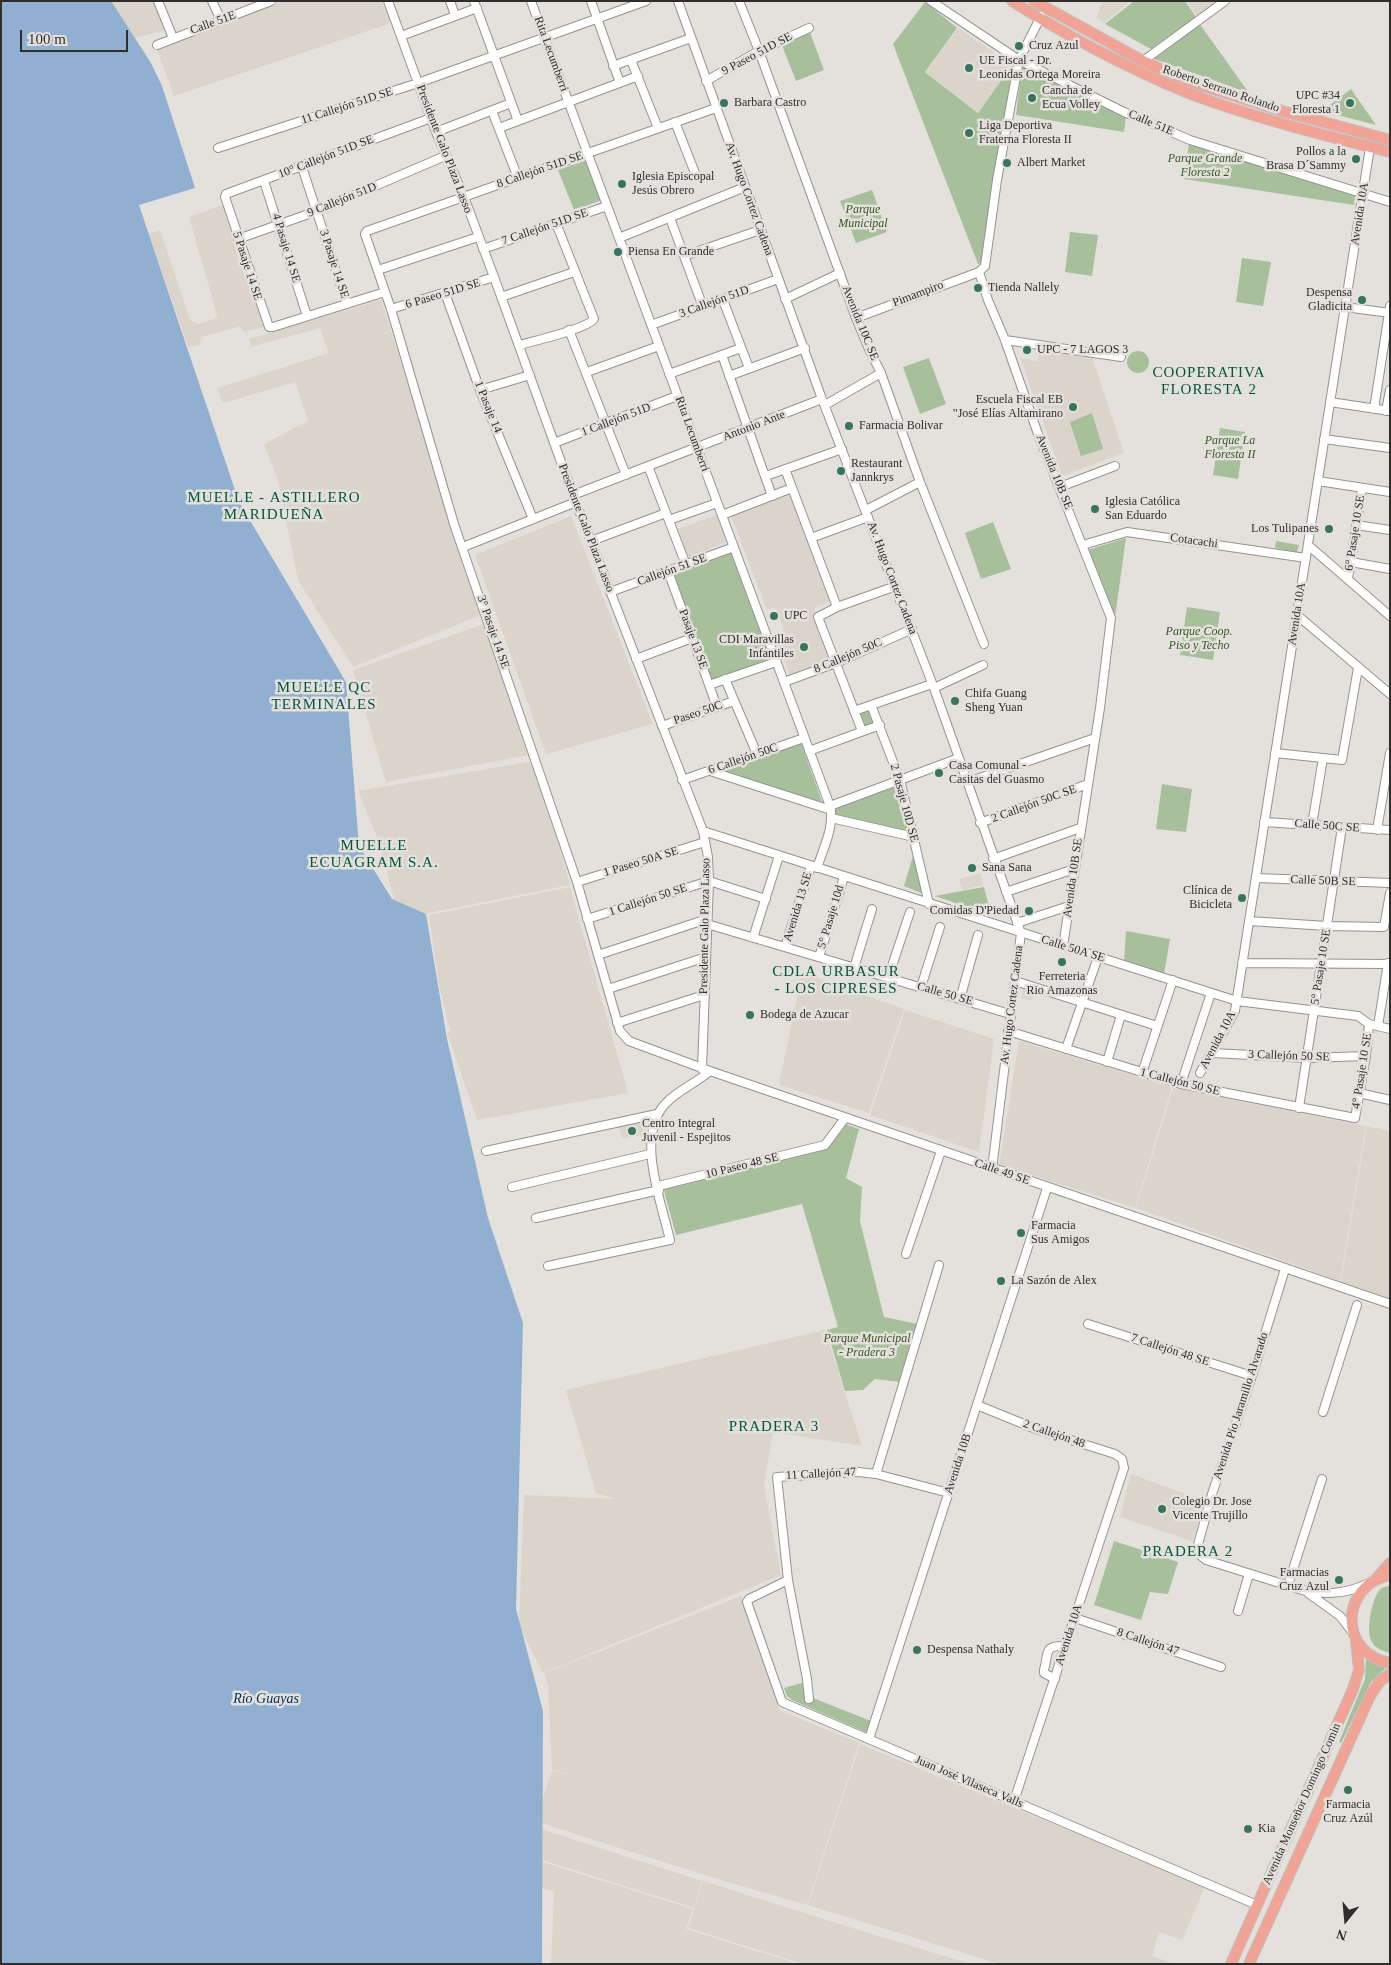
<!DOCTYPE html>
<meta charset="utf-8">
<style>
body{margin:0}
#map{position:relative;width:1391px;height:1965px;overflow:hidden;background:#e4e1dd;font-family:"Times New Roman",serif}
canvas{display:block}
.frame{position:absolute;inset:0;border:2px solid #2f2e2c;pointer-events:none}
.north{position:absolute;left:1321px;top:1895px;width:50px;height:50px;-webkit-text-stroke:4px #e4e1dd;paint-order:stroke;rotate:197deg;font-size:14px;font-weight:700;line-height:20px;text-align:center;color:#2f2e2c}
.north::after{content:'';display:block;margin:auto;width:18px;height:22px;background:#2f2e2c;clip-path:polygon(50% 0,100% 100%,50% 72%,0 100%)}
.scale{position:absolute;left:20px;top:30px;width:108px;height:22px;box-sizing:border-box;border:2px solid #2f2e2c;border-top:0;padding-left:6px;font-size:15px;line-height:18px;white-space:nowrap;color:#2f2e2c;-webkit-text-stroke:4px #e4e1dd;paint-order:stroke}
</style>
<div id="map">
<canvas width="1391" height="1965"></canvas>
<div class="frame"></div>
<div class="north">N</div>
<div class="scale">100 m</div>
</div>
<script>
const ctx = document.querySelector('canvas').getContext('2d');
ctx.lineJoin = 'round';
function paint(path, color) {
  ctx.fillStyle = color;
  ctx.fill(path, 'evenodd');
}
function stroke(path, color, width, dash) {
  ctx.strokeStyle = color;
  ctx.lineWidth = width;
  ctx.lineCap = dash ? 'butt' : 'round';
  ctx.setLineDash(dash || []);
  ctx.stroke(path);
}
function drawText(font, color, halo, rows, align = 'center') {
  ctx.font = font + ' "Times New Roman",serif';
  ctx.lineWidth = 5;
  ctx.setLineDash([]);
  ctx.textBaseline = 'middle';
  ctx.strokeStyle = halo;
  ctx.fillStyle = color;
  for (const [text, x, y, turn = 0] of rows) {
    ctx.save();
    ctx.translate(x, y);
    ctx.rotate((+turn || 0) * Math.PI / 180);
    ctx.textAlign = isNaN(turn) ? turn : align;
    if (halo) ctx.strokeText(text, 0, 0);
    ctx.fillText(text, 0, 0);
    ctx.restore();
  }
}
paint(new Path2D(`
 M 110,1 L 153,1 L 165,26 L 163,31 L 126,40 Z
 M 282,1 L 382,1 L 390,21 L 388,24 L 174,96 L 157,50 Z
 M 1103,1 L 1131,1 L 1104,23 L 1096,18 Z
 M 1187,1 L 1218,1 L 1197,16 Z
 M 958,28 L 1012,65 L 978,112 L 926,72 Z
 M 226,204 L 264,327 L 244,332 L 240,326 L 202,337 L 199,345 L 188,347 L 149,233 L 160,230 L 190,320 L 198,324 L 214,319 L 217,315 L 189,217 Z
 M 381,300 L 481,615 L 353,667 L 298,580 L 278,480 L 264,444 L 308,421 L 295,382 L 223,403 L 217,388 L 329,353 L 320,328 L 251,347 L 249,339 Z
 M 1041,347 L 1091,354 L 1124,453 L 1062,476 L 1020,358 L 1038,361 Z
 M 790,490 L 831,601 L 814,609 L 833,661 L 790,676 L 775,634 L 784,630 L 775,607 L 767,610 L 731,516 Z
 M 718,514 L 728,541 L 688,558 L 678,529 Z
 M 571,516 L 653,724 L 546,754 L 475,555 Z
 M 484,624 L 528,755 L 386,782 L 353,670 Z
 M 534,761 L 570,885 L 399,919 L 380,844 L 358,791 Z
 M 981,873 L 983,885 L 962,890 L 959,879 Z
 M 570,887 L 628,1093 L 477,1120 L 447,1032 L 451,1031 L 448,1024 L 438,980 L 429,915 Z
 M 802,972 L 904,1009 L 869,1113 L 779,1085 Z
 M 1024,985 L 1036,989 L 1032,1000 L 1021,998 Z
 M 905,1010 L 994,1039 L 979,1152 L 870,1115 Z
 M 1019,1041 L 1172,1087 L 1135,1208 L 999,1165 Z
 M 1173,1088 L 1366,1126 L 1340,1281 L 1136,1208 Z
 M 643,1120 L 644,1135 L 622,1138 L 619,1125 Z
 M 1367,1126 L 1390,1131 L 1390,1299 L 1341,1282 Z
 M 825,1330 L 862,1446 L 773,1432 L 764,1486 L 781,1575 L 543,1673 L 519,1626 L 524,1495 L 617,1499 L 596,1493 L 566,1390 Z
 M 1131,1474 L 1205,1501 L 1192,1541 L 1120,1517 Z
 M 741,1596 L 779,1710 L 859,1743 L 807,1905 L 714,1878 L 535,1821 L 552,1771 L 581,1777 L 774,1767 L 580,1777 L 552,1770 L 548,1686 L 544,1673 Z
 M 860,1744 L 1205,1887 L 1182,1940 L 1159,1932 L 1152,1956 L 1175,1964 L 1000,1964 L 808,1905 Z
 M 535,1827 L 702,1881 L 694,1908 L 533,1857 Z
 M 539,1861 L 693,1909 L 686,1929 L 799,1964 L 551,1964 L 554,1892 L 539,1887 Z
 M 703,1881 L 849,1927 L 971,1964 L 803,1964 L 688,1928 Z`), '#dad4ca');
paint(new Path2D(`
 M 1134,1 L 1185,1 L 1196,17 L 1151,49 L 1105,24 Z
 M 925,2 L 957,28 L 925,72 L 978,113 L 1012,65 L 1014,66 L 983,262 L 978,264 L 893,44 Z
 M 1199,23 L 1249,93 L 1149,57 Z
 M 809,30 L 824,70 L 796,81 L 781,43 Z
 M 1022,65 L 1126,117 L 1124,132 L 1016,115 Z
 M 1351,89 L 1376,125 L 1322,111 Z
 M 1189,144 L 1355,195 L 1354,205 L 1184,179 Z
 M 587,160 L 602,200 L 574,210 L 558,170 Z
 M 872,190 L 887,232 L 856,243 L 840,201 Z
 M 1070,232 L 1098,235 L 1092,276 L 1065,272 Z
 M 1242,258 L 1271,262 L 1263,306 L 1236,302 Z
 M1127 362a11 11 0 1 1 22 0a11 11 0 1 1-22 0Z
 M 929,358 L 946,404 L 920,414 L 903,367 Z
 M 1092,413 L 1103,449 L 1081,456 L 1070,422 Z
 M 1220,428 L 1245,432 L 1238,479 L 1213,475 Z
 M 993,522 L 1011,569 L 981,579 L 965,533 Z
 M 1126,538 L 1115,617 L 1088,550 Z
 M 1276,541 L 1299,545 L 1297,552 L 1275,548 Z
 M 733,550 L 772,659 L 711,680 L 672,573 Z
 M 1187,607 L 1220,612 L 1213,660 L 1180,655 Z
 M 872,709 L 877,724 L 863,728 L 858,714 Z
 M 801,743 L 822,802 L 716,770 L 762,757 Z
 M 898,783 L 911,835 L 834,816 L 832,807 Z
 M 1162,784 L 1192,789 L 1186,832 L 1156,829 Z
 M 913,856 L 924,894 L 904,886 Z
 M 984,887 L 990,911 L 988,914 L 935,896 Z
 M 1126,931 L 1170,939 L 1164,974 L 1124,961 Z
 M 842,1123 L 859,1129 L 846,1178 L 862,1187 L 860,1221 L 884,1317 L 918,1324 L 900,1382 L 875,1379 L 863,1390 L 845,1391 L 827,1330 L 838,1327 L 802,1204 L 676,1235 L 663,1187 L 827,1146 Z
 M 1114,1541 L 1178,1562 L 1168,1594 L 1150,1592 L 1141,1620 L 1094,1605 Z
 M 1390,1586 L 1390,1653 C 1382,1651 1374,1648 1371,1640 C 1366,1630 1372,1594 1382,1588 C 1383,1587 1389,1586 1390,1586 Z
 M 1366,1659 L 1379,1666 L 1387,1667 L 1371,1682 L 1341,1743 L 1339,1742 L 1365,1679 Z
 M 806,1682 L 813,1698 L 871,1721 L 868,1733 L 792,1700 L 787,1696 L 784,1688 Z`), '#a7bf9b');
paint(new Path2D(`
 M 1,1 L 111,1 L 151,63 L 162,86 L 195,188 L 139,205 L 239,502 L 346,682 L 359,846 L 392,899 L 426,914 L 447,1039 L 488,1218 L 523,1323 L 516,1609 L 543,1711 L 542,1964 L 1,1964 Z`), '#91b0d1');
const minor = new Path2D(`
 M 158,1 L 173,38
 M 212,1 L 221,20
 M 388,1 L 436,132 L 464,197 L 494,277 L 573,495 L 703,831 L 708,857 L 709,881 L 702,1069
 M 450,1 L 455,15
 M 474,1 L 518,121
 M 531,1 L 830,806 C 835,826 823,849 817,868
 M 591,1 L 620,83
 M 678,1 L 822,399 L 934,688 L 1021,933 L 992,1169
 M 739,1 L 759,51 L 856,318 L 869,349 L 881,373 L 920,482 L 984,644
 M 931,1 L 1019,60 L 1124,112 L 1190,140 L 1390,202
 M 401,36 L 477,8
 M 157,45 L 271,1
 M 631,60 L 658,128
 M 1143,61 L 1225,1
 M 613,66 L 691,38
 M 706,81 L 757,52 L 809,28
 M 716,108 L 367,231 L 365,234 L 391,309 L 454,524 L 577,882 L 620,1031 L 629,1041 L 710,1071 L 1390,1304
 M 492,111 L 518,178
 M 675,122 L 695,173
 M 499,128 L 638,76
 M 436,132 L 511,103
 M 218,148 L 418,83 L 646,1
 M 302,167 L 347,304
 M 264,181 L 307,316
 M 670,218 L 703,307
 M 619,238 L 745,187
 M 238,239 L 317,211 L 445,156
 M 483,249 L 607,206
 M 684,256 L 760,230
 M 378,270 L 478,237
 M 979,272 L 988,300 L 1005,340 L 1038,434 L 1111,618 L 1100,708 L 1063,946
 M 385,292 L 273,327 L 269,327 L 225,197 L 226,194 L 431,118
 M 445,293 L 480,390 L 533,519
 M 501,297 L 574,272
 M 785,299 L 840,273
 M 723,300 L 749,368
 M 1345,307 L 1390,313
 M 391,309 L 494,277
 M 856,318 L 979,272 L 985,266 L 997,180 L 1019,60 L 1041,16
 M 651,325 L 778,279
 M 569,330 L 626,475
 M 1005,340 L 1121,357
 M 519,345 C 534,341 586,329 594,319 L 556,223
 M 722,355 L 772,496
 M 587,372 L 659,346
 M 669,374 L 741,348
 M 729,376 L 805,348
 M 480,390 L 530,375
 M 1330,402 L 1390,411
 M 825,405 L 881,373
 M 1374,409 L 1390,306
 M 1386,411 L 1390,390
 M 1324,439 L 1390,448
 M 554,443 L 677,396
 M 648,466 L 686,565
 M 785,469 L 837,607
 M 766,476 L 842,449
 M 1318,481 L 1390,492
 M 1060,487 L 1115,466
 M 573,495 L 822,399
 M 866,510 L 920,482
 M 722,515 L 792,488
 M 669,520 L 717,503
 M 1356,525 L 1390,530
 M 811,538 L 868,517
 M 591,541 L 666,513
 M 1083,545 L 1127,532 L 1306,558
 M 1308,545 L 1390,616
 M 463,547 L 576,502
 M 1351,562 L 1390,569
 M 668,571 L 717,707
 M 1348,579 L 1362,488
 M 610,592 L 734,547
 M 1297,615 L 1390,694
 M 636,659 L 692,638
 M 725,679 L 757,754
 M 784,682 L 836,663 L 912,629
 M 709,685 L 776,662
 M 934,688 L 983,665
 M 871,705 L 900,780 L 929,904
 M 854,711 L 932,684
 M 662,726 L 734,701
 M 862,731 L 818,617 L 837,607 L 896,586
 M 809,751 L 880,725
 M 1275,753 L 1342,760 L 1358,668
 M 710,771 L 831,810
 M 682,780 L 804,738
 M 968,782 L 1095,738
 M 830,806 L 959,758
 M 831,818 L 914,837
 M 1264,822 L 1390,830
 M 980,823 L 1088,784
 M 1312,825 L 1323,758
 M 1377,830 L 1390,753
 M 703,831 L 1237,1001 L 1358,1016 L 1369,1024 L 1390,1029
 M 993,859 L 1080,828
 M 1256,878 L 1390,883
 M 577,882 L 705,842
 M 1006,892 L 1074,869
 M 587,919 L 709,881 L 766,899
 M 1249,921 L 1327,926 L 1384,927 L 1390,893
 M 1017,923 L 1069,906
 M 707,924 L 1010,1014
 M 753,938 L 779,856
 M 785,947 L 811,866
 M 598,955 L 707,919
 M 819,957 L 844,877
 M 1242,963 L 1390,964
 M 854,968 L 872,909
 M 888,978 L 910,912
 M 1015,981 L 1157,1026
 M 921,987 L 940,927
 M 608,989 L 706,957
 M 960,999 L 978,935
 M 617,1023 L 704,995
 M 1378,1026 L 1388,963
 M 1008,1031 L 1181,1084 L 1355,1118 L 1366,1056 L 1369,1024
 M 1066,1049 L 1098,957
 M 1213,1053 L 1307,1058 L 1366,1056
 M 1107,1062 L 1121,1015
 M 1142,1073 L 1173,980
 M 1200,1073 L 1235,1011 L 1370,147
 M 1181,1084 L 1211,993
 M 1359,1093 L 1390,1100
 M 1299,1108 L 1342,827
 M 486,1151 L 657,1114
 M 658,1186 L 825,1145 L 845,1118
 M 512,1187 L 650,1154
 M 536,1218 L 659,1190
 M 906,1254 L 941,1151
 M 548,1266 L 670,1240 C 661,1201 635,1135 666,1103 C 677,1091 696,1083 710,1071
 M 1285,1269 L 1252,1376 L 1212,1494 L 1197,1548 L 1200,1555 L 1206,1560 L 1302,1590 C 1326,1595 1345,1594 1367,1584
 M 1088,1324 L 1252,1376
 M 977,1405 L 1036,1429 L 1115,1454 L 1122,1459 L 1124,1468 L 1014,1801
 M 1323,1412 L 1357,1305
 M 876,1474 L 939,1265
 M 788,1580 L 749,1599 L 747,1602 L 782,1702 L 1257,1905
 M 1288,1585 L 1322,1479
 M 1308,1593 L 1340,1616 L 1353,1633
 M 1238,1611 L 1249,1574
 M 1075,1618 L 1221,1667
 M 1055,1679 L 1044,1673 L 1044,1670 C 1049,1651 1044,1645 1066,1646
 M 809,1699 L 807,1679 L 788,1580 L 777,1477 L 858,1472 L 876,1474 L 949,1493
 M 869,1739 L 1047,1188`);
const major = new Path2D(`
 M 1012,1 C 1067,36 1128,68 1188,93 C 1251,117 1324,135 1390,152
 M 1034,1 L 1143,61 L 1188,81 L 1282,111 L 1390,140
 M 1390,1575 C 1341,1584 1337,1653 1390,1663
 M 1376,1579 L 1390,1563
 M 1231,1964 L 1353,1689 L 1359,1670 L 1356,1641
 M 1249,1964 L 1370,1696 L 1380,1681 L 1390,1674`);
stroke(minor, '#95938f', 10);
stroke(major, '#c1c0c0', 12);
stroke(minor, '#fff', 8);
stroke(major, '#f1a395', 10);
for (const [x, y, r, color] of [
 [1019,46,5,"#39745f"],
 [969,68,5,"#39745f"],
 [1032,98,5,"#39745f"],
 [724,103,5,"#39745f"],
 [1350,103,5,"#39745f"],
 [969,133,5,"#39745f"],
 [1356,159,5,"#39745f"],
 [1007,163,5,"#39745f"],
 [622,184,5,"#39745f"],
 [618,252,5,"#39745f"],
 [978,288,5,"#39745f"],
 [1362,300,5,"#39745f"],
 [1027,350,5,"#39745f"],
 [1073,407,5,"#39745f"],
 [849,426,5,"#39745f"],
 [841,471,5,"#39745f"],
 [1095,509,5,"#39745f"],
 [1329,529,5,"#39745f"],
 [774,616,5,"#39745f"],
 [804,647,5,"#39745f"],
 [955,701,5,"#39745f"],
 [939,773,5,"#39745f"],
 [972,868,5,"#39745f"],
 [1242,898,5,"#39745f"],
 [1029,911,5,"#39745f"],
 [1062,962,5,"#39745f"],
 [750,1015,5,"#39745f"],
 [632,1131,5,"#39745f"],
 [1021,1233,5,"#39745f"],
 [1001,1281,5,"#39745f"],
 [1162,1509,5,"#39745f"],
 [1339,1580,5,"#39745f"],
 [917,1650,5,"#39745f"],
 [1348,1790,5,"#39745f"],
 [1248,1829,5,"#39745f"]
]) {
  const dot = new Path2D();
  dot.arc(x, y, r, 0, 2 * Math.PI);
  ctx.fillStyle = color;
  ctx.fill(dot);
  stroke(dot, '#e4e1dd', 2);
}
drawText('12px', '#2f2e2c', '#e4e1dd', [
 ["Calle 51E",213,23,-20],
 ["Rita Lecumberri",551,54,70],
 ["9 Paseo 51D SE",757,54,-28],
 ["Roberto Serrano Rolando",1221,89,19],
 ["11 Callejón 51D SE",347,106,-18],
 ["Calle 51E",1151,123,23],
 ["Presidente Galo Plaza Lasso",444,149,69],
 ["10° Callejón 51D SE",326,157,-21],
 ["8 Callejón 51D SE",540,170,-19],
 ["Av. Hugo Cortez Cadena",749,199,70],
 ["9 Callejón 51D",342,200,-22],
 ["Avenida 10A",1360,214,-81],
 ["7 Callejón 51D SE",545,227,-19],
 ["4 Pasaje 14 SE",286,248,73],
 ["3 Pasaje 14 SE",334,264,72],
 ["5 Pasaje 14 SE",247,266,72],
 ["6 Paseo 51D SE",443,294,-17],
 ["Pimampiro",918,294,-21],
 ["3 Callejón 51D",714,302,-20],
 ["Avenida 10C SE",860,323,68],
 ["1 Pasaje 14",488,407,68],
 ["1 Callejón 51D",616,420,-21],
 ["Antonio Ante",754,426,-21],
 ["Rita Lecumberri",692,434,70],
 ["Avenida 10B SE",1054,472,68],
 ["Presidente Galo Plaza Lasso",586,528,69],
 ["6° Pasaje 10 SE",1355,533,-81],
 ["Cotacachi",1194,541,8],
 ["Callejón 51 SE",672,570,-20],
 ["Av. Hugo Cortez Cadena",892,578,69],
 ["Avenida 10A",1297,614,-81],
 ["3° Pasaje 14 SE",493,632,71],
 ["Pasaje 13 SE",693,639,70],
 ["8 Callejón 50C",848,656,-23],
 ["Paseo 50C",698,713,-19],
 ["6 Callejón 50C",743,759,-19],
 ["2 Pasaje 10D SE",904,803,75],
 ["2 Callejón 50C SE",1034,804,-20],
 ["Calle 50C SE",1327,826,4],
 ["1 Paseo 50A SE",641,862,-17],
 ["Avenida 10B SE",1073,878,-82],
 ["Calle 50B SE",1323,881,2],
 ["1 Callejón 50 SE",648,900,-18],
 ["Avenida 13 SE",798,907,-73],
 ["5° Pasaje 10d",831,917,-73],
 ["Presidente Galo Plaza Lasso",705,926,-89],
 ["Calle 50A SE",1073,949,17],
 ["5° Pasaje 10 SE",1321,967,-81],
 ["Calle 50 SE",945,994,16],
 ["Av. Hugo Cortez Cadena",1012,1005,-83],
 ["Avenida 10A",1218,1040,-62],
 ["3 Callejón 50 SE",1289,1056,2],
 ["4° Pasaje 10 SE",1362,1071,-81],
 ["1 Callejón 50 SE",1180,1082,14],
 ["10 Paseo 48 SE",742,1166,-14],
 ["Calle 49 SE",1002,1172,19],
 ["7 Callejón 48 SE",1170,1350,18],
 ["Avenida Pío Jaramillo Alvarado",1241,1406,-72],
 ["2 Callejón 48",1054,1434,19],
 ["Avenida 10B",958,1464,-72],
 ["11 Callejón 47",821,1474,-3],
 ["Avenida 10A",1069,1635,-72],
 ["8 Callejón 47",1148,1642,18],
 ["Juan José Vilaseca Valls",969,1782,23],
 ["Avenida Monseñor Domingo Comin",1302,1804,-66]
]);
drawText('12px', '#2f2e2c', '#e4e1dd', [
 ["Cruz Azul",1029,46],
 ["UE Fiscal - Dr.",979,61],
 ["Leonidas Ortega Moreira",979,75],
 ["Cancha de",1042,91],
 ["Ecua Volley",1042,105],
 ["UPC #34",1340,96,"right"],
 ["Floresta 1",1340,110,"right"],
 ["Barbara Castro",734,103],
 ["Liga Deportiva",979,126],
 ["Fraterna Floresta II",979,140],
 ["Pollos a la",1346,152,"right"],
 ["Brasa D´Sammy",1346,166,"right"],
 ["Albert Market",1017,163],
 ["Iglesia Episcopal",632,177],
 ["Jesús Obrero",632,191],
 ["Piensa En Grande",628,252],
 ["Tienda Nallely",988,288],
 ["Despensa",1352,293,"right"],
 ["Gladicita",1352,307,"right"],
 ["UPC - 7 LAGOS 3",1037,350],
 ["Escuela Fiscal EB",1063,400,"right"],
 ["\"José Elías Altamirano",1063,414,"right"],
 ["Farmacia Bolivar",859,426],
 ["Restaurant",851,464],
 ["Jannkrys",851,478],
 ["Iglesia Católica",1105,502],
 ["San Eduardo",1105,516],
 ["Los Tulipanes",1319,529,"right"],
 ["UPC",784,616],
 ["CDI Maravillas",794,640,"right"],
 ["Infantiles",794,654,"right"],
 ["Chifa Guang",965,694],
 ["Sheng Yuan",965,708],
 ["Casa Comunal -",949,766],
 ["Casitas del Guasmo",949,780],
 ["Sana Sana",982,868],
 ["Clínica de",1232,891,"right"],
 ["Bicicleta",1232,905,"right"],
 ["Comidas D'Piedad",1019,911,"right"],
 ["Ferreteria",1062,977,"center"],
 ["Rio Amazonas",1062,991,"center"],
 ["Bodega de Azucar",760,1015],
 ["Centro Integral",642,1124],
 ["Juvenil - Espejitos",642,1138],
 ["Farmacia",1031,1226],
 ["Sus Amigos",1031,1240],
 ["La Sazón de Alex",1011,1281],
 ["Colegio Dr. Jose",1172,1502],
 ["Vicente Trujillo",1172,1516],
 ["Farmacias",1329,1573,"right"],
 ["Cruz Azul",1329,1587,"right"],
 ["Despensa Nathaly",927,1650],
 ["Farmacia",1348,1805,"center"],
 ["Cruz Azúl",1348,1819,"center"],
 ["Kia",1258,1829]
], 'left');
drawText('italic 12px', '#355722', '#e4e1dd', [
 ["Parque Grande",1205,159],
 ["Floresta 2",1205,173],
 ["Parque",863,210],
 ["Municipal",863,224],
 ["Parque La",1230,441],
 ["Floresta II",1230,455],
 ["Parque Coop.",1199,632],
 ["Piso y Techo",1199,646],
 ["Parque Municipal",867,1339],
 ["- Pradera 3",867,1353]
]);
drawText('italic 14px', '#002d57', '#e4e1dd', [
 ["Río Guayas",266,1699]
]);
ctx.letterSpacing = '1px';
drawText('15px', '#02543e', '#e4e1dd', [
 ["COOPERATIVA",1209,373],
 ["FLORESTA 2",1209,390],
 ["MUELLE - ASTILLERO",274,498],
 ["MARIDUEÑA",274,515],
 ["MUELLE QC",324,688],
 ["TERMINALES",324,705],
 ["MUELLE",374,846],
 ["ECUAGRAM S.A.",374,863],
 ["CDLA URBASUR",836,972],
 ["- LOS CIPRESES",836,989],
 ["PRADERA 3",774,1427],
 ["PRADERA 2",1188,1552]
]);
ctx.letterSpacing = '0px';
</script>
